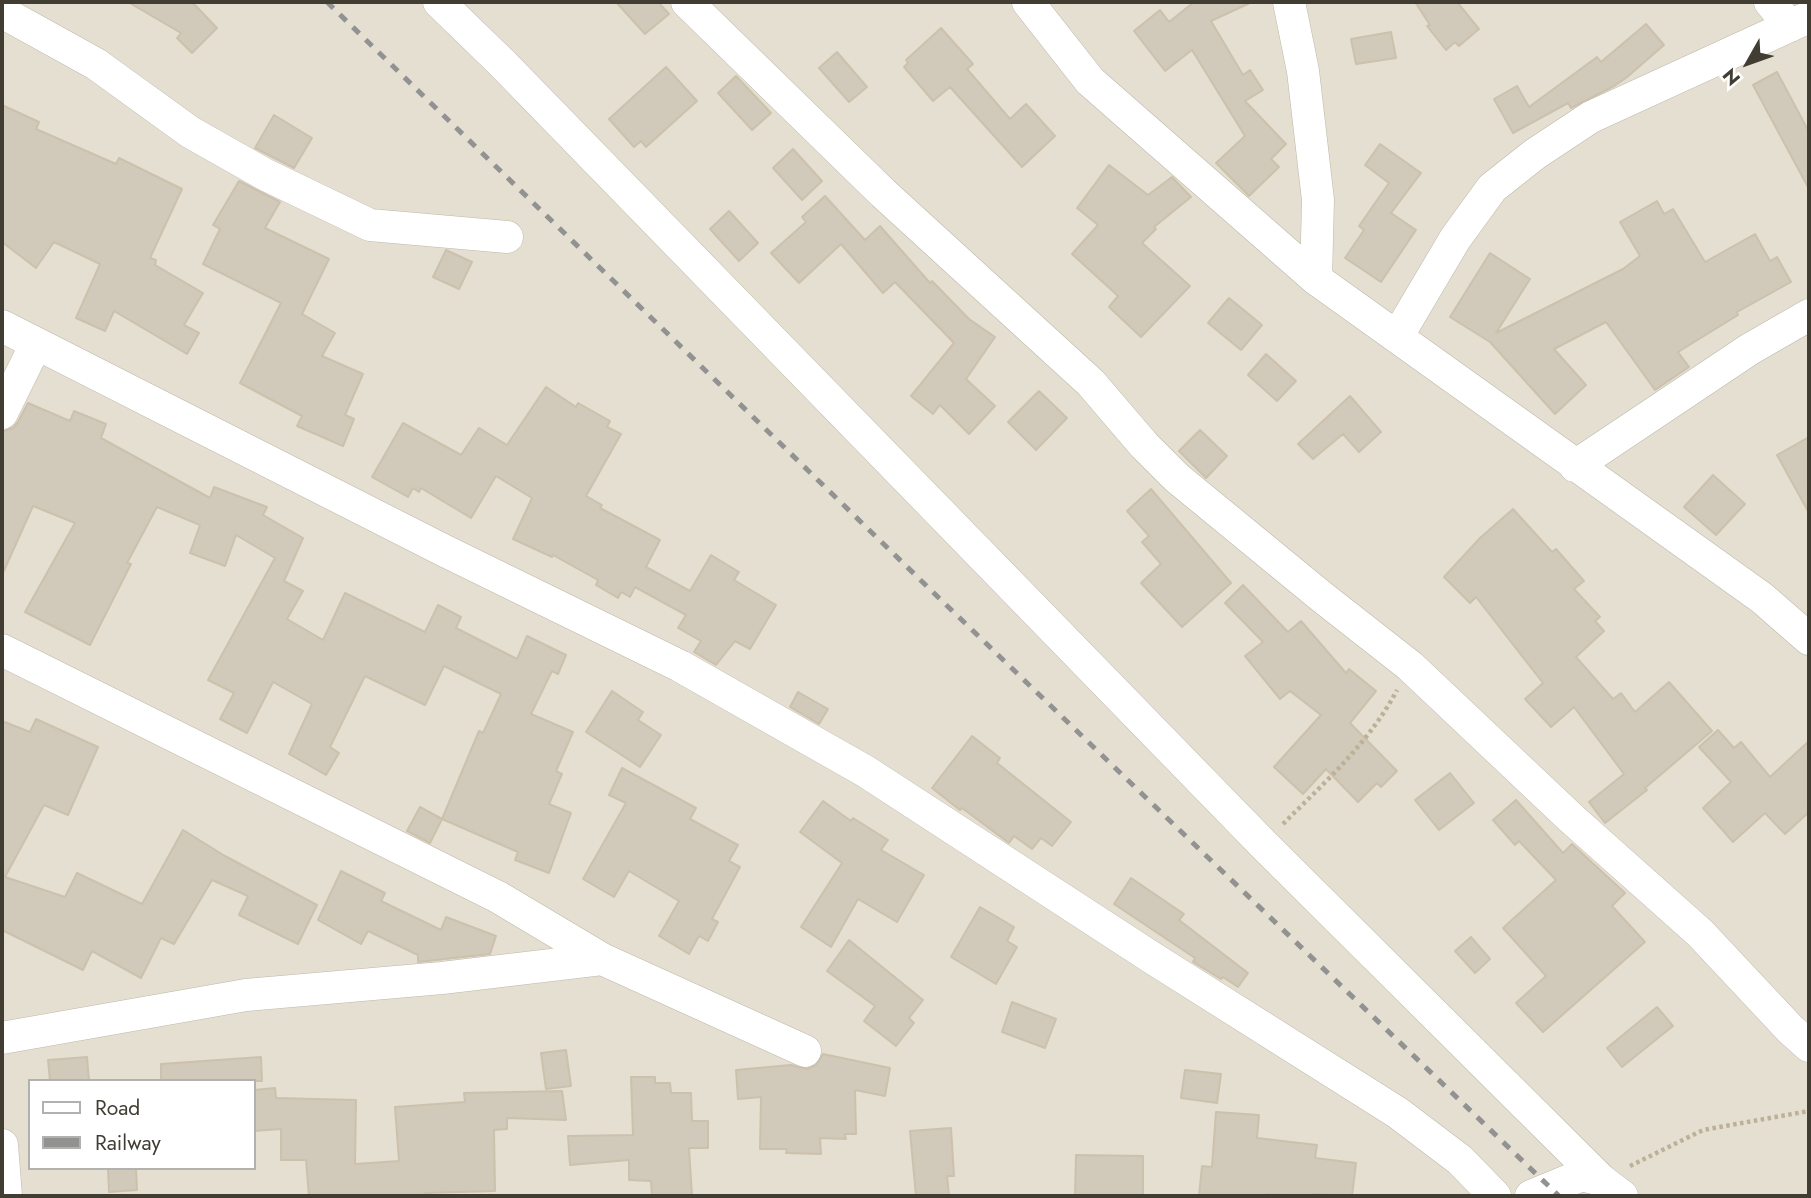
<!DOCTYPE html>
<style>
body{margin:0}
#map{position:relative;width:1811px;height:1198px;overflow:hidden;background:#f0ede2;font-family:Jost,sans-serif}
canvas{display:block}
.frame{position:absolute;inset:0;border:4px solid #423d33;pointer-events:none}
.legend{position:absolute;left:28px;top:1079px;width:228px;height:91px;box-sizing:border-box;background:#fff;border:2px solid #b3b1ad;margin:0;padding:9px 12px;list-style:none;font-size:21px;color:#423d33}
.legend li{display:flex;align-items:center;gap:14px;height:35px}
.legend b{width:35px;border:2px solid #b3b1ad}
.north{position:absolute;left:1713px;top:28px;width:70px;height:70px;-webkit-text-stroke:5px #fff;paint-order:stroke;rotate:230deg;font-size:19px;font-weight:700;line-height:28px;text-align:center;color:#423d33}
.north::after{content:'';display:block;margin:auto;width:24px;height:32px;background:#423d33;clip-path:polygon(50% 0,100% 100%,50% 72%,0 100%)}
</style>
<div id="map">
<canvas width="1811" height="1198"></canvas>
<div class="frame"></div>
<ul class="legend">
<li><b style="height:9px;background:#fff"></b>Road</li>
<li><b style="height:9px;background:#929292"></b>Railway</li>
</ul>
<div class="north">N</div>
</div>
<script>
const ctx = document.querySelector('canvas').getContext('2d');
ctx.lineJoin = 'round';
function paint(path, color) {
  ctx.fillStyle = color;
  ctx.fill(path, 'evenodd');
}
function stroke(path, color, width, dash) {
  ctx.strokeStyle = color;
  ctx.lineWidth = width;
  ctx.lineCap = dash ? 'butt' : 'round';
  ctx.setLineDash(dash || []);
  ctx.stroke(path);
}
paint(new Path2D(`
 M 2,2 L 1809,2 L 1809,1196 L 2,1196 ZM 30,1081 L 254,1081 L 254,1168 L 30,1168 Z`), '#e4dfd1');
const building = new Path2D(`
 M 128,2 L 192,2 L 217,28 L 192,53 L 177,38 L 181,33 Z
 M 616,2 L 658,2 L 669,14 L 645,34 Z
 M 1194,2 L 1252,2 L 1211,21 L 1243,75 L 1250,70 L 1263,90 L 1245,101 L 1286,144 L 1271,159 L 1279,167 L 1249,196 L 1216,163 L 1245,136 L 1192,50 L 1165,71 L 1134,31 L 1160,10 L 1169,22 Z
 M 1415,2 L 1457,2 L 1479,29 L 1459,46 L 1455,42 L 1446,50 L 1427,26 L 1430,25 Z
 M 1646,24 L 1664,45 L 1626,78 L 1614,86 L 1571,108 L 1568,103 L 1513,133 L 1494,99 L 1517,86 L 1529,107 L 1597,57 L 1601,62 Z
 M 941,28 L 973,64 L 967,69 L 1010,119 L 1026,104 L 1055,136 L 1022,167 L 950,87 L 933,101 L 904,67 L 908,63 L 906,60 Z
 M 1391,32 L 1396,58 L 1356,64 L 1351,39 Z
 M 837,52 L 867,87 L 849,102 L 819,68 Z
 M 666,67 L 697,101 L 646,147 L 641,141 L 634,147 L 609,119 Z
 M 1777,72 L 1809,132 L 1809,189 L 1753,85 Z
 M 736,76 L 771,113 L 752,130 L 718,93 Z
 M 2,105 L 39,122 L 36,129 L 116,164 L 119,158 L 182,189 L 150,258 L 156,260 L 155,265 L 203,293 L 184,325 L 199,333 L 187,354 L 114,311 L 105,331 L 76,318 L 100,264 L 54,242 L 36,268 L 2,242 Z
 M 274,115 L 312,138 L 294,168 L 255,148 Z
 M 1380,144 L 1421,173 L 1391,213 L 1416,230 L 1381,282 L 1345,258 L 1364,230 L 1359,226 L 1389,183 L 1365,165 Z
 M 793,149 L 822,181 L 802,200 L 773,168 Z
 M 1109,165 L 1148,195 L 1172,177 L 1191,197 L 1154,227 L 1156,229 L 1142,243 L 1190,286 L 1141,337 L 1109,307 L 1118,296 L 1072,254 L 1098,225 L 1077,208 Z
 M 239,181 L 280,202 L 265,228 L 329,259 L 302,314 L 335,333 L 322,356 L 363,374 L 345,415 L 354,419 L 343,446 L 297,426 L 302,416 L 240,383 L 281,303 L 203,264 L 220,229 L 213,225 Z
 M 825,196 L 865,240 L 880,226 L 930,283 L 932,281 L 969,319 L 995,337 L 966,379 L 995,406 L 969,434 L 940,405 L 933,414 L 911,396 L 954,343 L 895,282 L 883,293 L 841,244 L 799,283 L 771,253 L 806,222 L 802,217 Z
 M 1657,201 L 1664,214 L 1673,209 L 1705,262 L 1755,234 L 1770,261 L 1777,257 L 1791,282 L 1737,312 L 1738,315 L 1678,352 L 1689,367 L 1655,390 L 1606,322 L 1554,349 L 1586,385 L 1555,414 L 1490,342 L 1450,317 L 1490,253 L 1530,279 L 1496,333 L 1623,269 L 1640,256 L 1620,222 Z
 M 729,211 L 758,243 L 739,261 L 710,229 Z
 M 446,250 L 472,262 L 459,289 L 433,277 Z
 M 1229,298 L 1262,325 L 1241,350 L 1208,323 Z
 M 1266,354 L 1296,381 L 1277,401 L 1248,375 Z
 M 546,387 L 576,407 L 578,403 L 610,421 L 607,427 L 621,434 L 586,496 L 602,505 L 600,508 L 660,540 L 646,567 L 690,591 L 711,555 L 739,572 L 734,580 L 776,605 L 750,649 L 735,641 L 716,665 L 694,652 L 701,641 L 678,628 L 686,615 L 635,587 L 630,597 L 621,592 L 618,598 L 596,585 L 598,580 L 553,555 L 552,557 L 513,539 L 532,498 L 496,476 L 471,518 L 421,488 L 419,492 L 413,488 L 408,497 L 372,477 L 403,423 L 461,455 L 479,428 L 507,445 Z
 M 1039,391 L 1067,418 L 1036,450 L 1008,422 Z
 M 1350,396 L 1381,432 L 1359,452 L 1343,434 L 1313,459 L 1298,444 Z
 M 28,403 L 70,421 L 74,411 L 106,424 L 101,438 L 210,498 L 214,487 L 267,507 L 263,515 L 303,538 L 284,581 L 303,591 L 287,619 L 323,640 L 345,593 L 425,632 L 438,605 L 461,617 L 456,628 L 517,659 L 527,636 L 566,655 L 558,674 L 552,671 L 531,714 L 573,732 L 556,771 L 562,774 L 549,804 L 571,813 L 549,873 L 515,860 L 518,852 L 442,819 L 479,731 L 483,733 L 501,694 L 444,666 L 425,705 L 365,676 L 330,747 L 339,753 L 326,775 L 289,754 L 312,704 L 273,682 L 247,733 L 220,719 L 234,693 L 208,680 L 275,558 L 236,535 L 225,566 L 190,553 L 200,525 L 157,507 L 127,563 L 131,564 L 90,645 L 25,612 L 75,523 L 33,506 L 2,575 L 2,437 L 4,431 L 13,428 L 18,422 Z
 M 1200,430 L 1227,456 L 1206,478 L 1179,451 Z
 M 1809,437 L 1809,513 L 1777,455 Z
 M 1713,475 L 1745,504 L 1716,535 L 1684,507 Z
 M 1151,489 L 1231,583 L 1182,627 L 1141,583 L 1161,564 L 1142,542 L 1149,536 L 1127,511 Z
 M 1513,509 L 1552,552 L 1556,549 L 1584,581 L 1574,589 L 1600,617 L 1595,621 L 1604,631 L 1576,657 L 1613,699 L 1621,693 L 1635,712 L 1669,682 L 1712,731 L 1645,788 L 1647,790 L 1605,823 L 1589,802 L 1624,774 L 1574,707 L 1551,727 L 1525,699 L 1543,683 L 1476,597 L 1470,603 L 1444,577 L 1480,538 Z
 M 1243,585 L 1288,632 L 1301,621 L 1346,673 L 1349,669 L 1376,691 L 1350,723 L 1397,771 L 1381,787 L 1377,783 L 1358,802 L 1326,769 L 1303,794 L 1274,767 L 1321,715 L 1290,691 L 1280,699 L 1245,656 L 1263,642 L 1225,603 Z
 M 612,691 L 643,712 L 638,720 L 661,735 L 640,767 L 586,732 Z
 M 798,692 L 828,709 L 819,724 L 790,707 Z
 M 36,719 L 98,747 L 68,815 L 44,805 L 5,877 L 65,897 L 77,873 L 142,904 L 183,830 L 225,856 L 317,905 L 298,944 L 239,915 L 248,896 L 212,880 L 174,944 L 161,938 L 141,978 L 92,951 L 83,970 L 2,930 L 2,721 L 30,732 Z
 M 1718,730 L 1734,748 L 1741,742 L 1770,777 L 1809,741 L 1809,812 L 1785,834 L 1765,813 L 1733,842 L 1703,808 L 1731,782 L 1699,747 Z
 M 972,736 L 1000,758 L 997,763 L 1071,822 L 1052,846 L 1041,838 L 1032,849 L 1014,836 L 1009,843 L 962,808 L 960,810 L 932,788 Z
 M 622,768 L 696,808 L 690,819 L 738,845 L 729,861 L 740,867 L 712,919 L 718,922 L 708,941 L 699,936 L 689,954 L 659,936 L 679,901 L 629,871 L 614,897 L 583,879 L 626,803 L 609,795 Z
 M 1450,773 L 1474,803 L 1439,830 L 1415,800 Z
 M 1516,800 L 1563,853 L 1572,844 L 1625,893 L 1612,906 L 1645,942 L 1543,1032 L 1516,1003 L 1546,976 L 1503,928 L 1556,880 L 1519,841 L 1515,845 L 1493,820 Z
 M 823,801 L 851,821 L 853,818 L 888,840 L 881,850 L 924,875 L 897,922 L 858,899 L 831,947 L 801,927 L 842,863 L 800,832 Z
 M 420,807 L 442,819 L 430,843 L 407,831 Z
 M 341,871 L 385,893 L 381,901 L 441,930 L 446,917 L 496,936 L 490,954 L 418,962 L 418,955 L 368,931 L 361,944 L 318,920 Z
 M 1131,878 L 1184,914 L 1179,920 L 1248,973 L 1238,987 L 1223,977 L 1221,979 L 1193,962 L 1195,958 L 1114,904 Z
 M 980,907 L 1014,927 L 1007,941 L 1017,947 L 996,984 L 951,957 Z
 M 1471,937 L 1490,959 L 1475,973 L 1455,951 Z
 M 849,940 L 923,1000 L 909,1018 L 914,1023 L 896,1046 L 864,1021 L 875,1006 L 827,971 Z
 M 1012,1002 L 1056,1019 L 1045,1048 L 1002,1032 Z
 M 1657,1007 L 1673,1026 L 1622,1067 L 1607,1048 Z
 M 566,1050 L 571,1086 L 546,1089 L 541,1053 Z
 M 823,1054 L 890,1068 L 885,1096 L 855,1090 L 856,1134 L 845,1134 L 846,1139 L 820,1138 L 821,1154 L 786,1153 L 787,1149 L 760,1149 L 761,1097 L 738,1099 L 736,1070 L 791,1065 L 807,1069 L 816,1065 Z
 M 87,1057 L 89,1081 L 50,1081 L 48,1060 Z
 M 261,1057 L 262,1081 L 161,1081 L 161,1064 Z
 M 1185,1070 L 1221,1074 L 1217,1103 L 1181,1098 Z
 M 631,1077 L 655,1077 L 655,1083 L 670,1083 L 671,1093 L 691,1093 L 692,1121 L 708,1121 L 708,1148 L 689,1148 L 692,1196 L 652,1196 L 651,1181 L 629,1180 L 629,1160 L 570,1165 L 568,1136 L 633,1135 Z
 M 275,1088 L 276,1098 L 356,1100 L 355,1164 L 399,1161 L 395,1107 L 465,1102 L 464,1093 L 562,1091 L 566,1120 L 507,1118 L 507,1129 L 494,1130 L 495,1191 L 425,1193 L 425,1196 L 309,1196 L 306,1160 L 281,1160 L 281,1129 L 254,1131 L 254,1090 Z
 M 1216,1112 L 1259,1115 L 1257,1138 L 1317,1145 L 1315,1158 L 1356,1163 L 1352,1196 L 1313,1194 L 1312,1196 L 1266,1194 L 1265,1196 L 1199,1196 L 1202,1166 L 1212,1167 Z
 M 951,1128 L 954,1176 L 947,1176 L 949,1196 L 916,1196 L 910,1131 Z
 M 1076,1155 L 1143,1156 L 1143,1196 L 1075,1196 Z
 M 108,1168 L 136,1168 L 137,1190 L 109,1192 Z`);
paint(building, '#d1c9b9');
stroke(building, '#ccc1ac', 2);
const minor = new Path2D(`
 M 439,2 L 502,63 L 1263,844 L 1601,1180 L 1622,1196
 M 687,2 L 883,193 L 1091,383 L 1144,445 L 1177,478 L 1322,597 L 1410,666 L 1572,819 L 1700,933 L 1790,1029 L 1809,1046
 M 1028,2 L 1090,81 L 1316,279 L 1762,598 L 1809,639
 M 1289,2 L 1303,71 L 1318,200 L 1316,279
 M 1770,2 L 1790,26
 M 2,12 L 96,64 L 190,132 L 266,175 L 370,225 L 507,237
 M 2,326 L 443,550 L 680,666 L 865,771 L 1154,959 L 1398,1113 L 1460,1160 L 1495,1196
 M 1397,337 L 1455,239 L 1492,188 L 1535,154 L 1591,117 L 1809,17
 M 2,413 L 36,344
 M 1575,466 L 1750,349 L 1809,315
 M 2,650 L 498,897 L 602,959
 M 2,1038 L 246,995 L 442,978 L 602,959 L 805,1051
 M 2,1145 L 6,1196
 M 1531,1196 L 1582,1175 L 1601,1180`);
stroke(minor, '#beb8a9', 33);
stroke(new Path2D(`
 M 1283,824 C 1324,783 1370,742 1397,690
 M 1630,1166 L 1703,1130 L 1809,1111`), '#bcb198', 4.5, [3.5, 3.5]);
stroke(minor, '#fff', 32);
stroke(new Path2D(`
 M 327,2 L 939,598 L 1559,1196`), '#929292', 5, [9, 9]);
</script>
